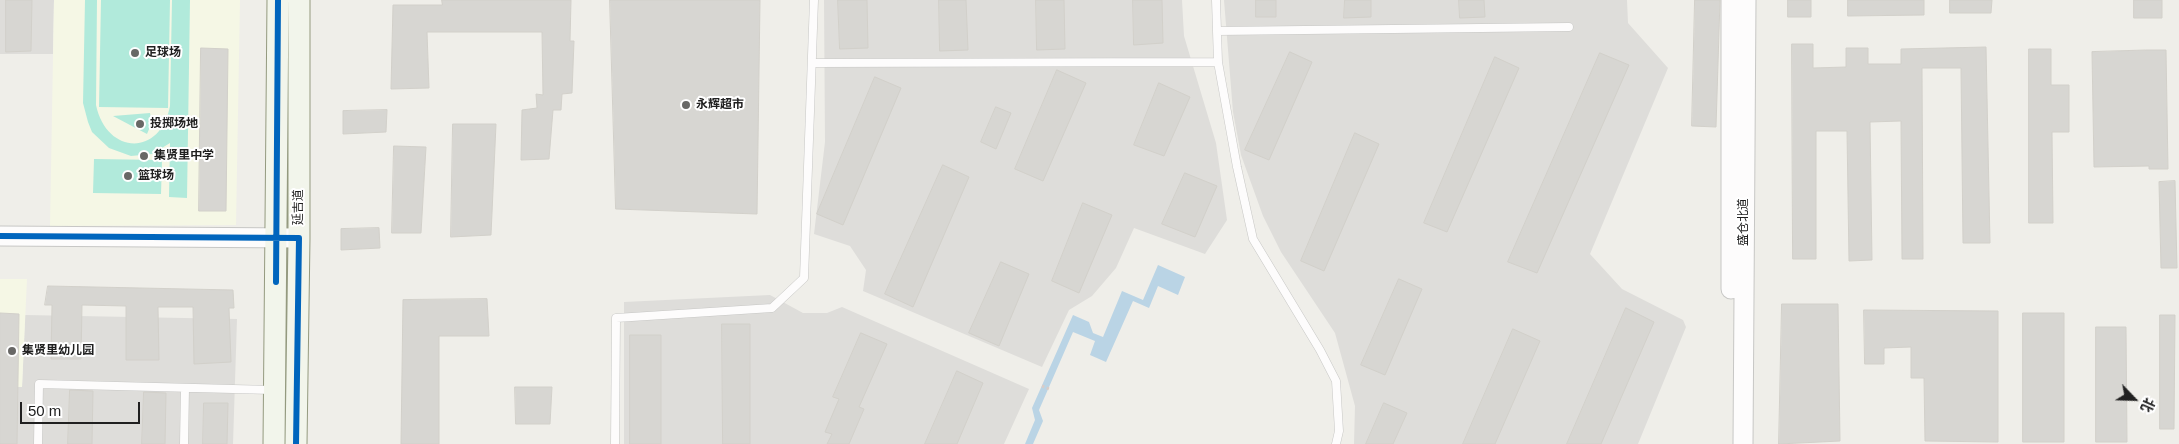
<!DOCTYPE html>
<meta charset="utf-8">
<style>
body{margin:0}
#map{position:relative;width:2179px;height:444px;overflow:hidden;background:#efeee9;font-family:Arial,"Noto Sans SC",sans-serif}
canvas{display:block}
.north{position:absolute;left:2109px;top:374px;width:50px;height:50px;-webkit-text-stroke:4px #fff;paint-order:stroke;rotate:114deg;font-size:14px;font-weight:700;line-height:20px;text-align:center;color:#202020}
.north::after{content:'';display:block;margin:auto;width:18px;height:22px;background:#202020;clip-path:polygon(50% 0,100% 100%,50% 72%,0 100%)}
.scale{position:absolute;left:20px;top:402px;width:120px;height:22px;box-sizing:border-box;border:2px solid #202020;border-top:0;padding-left:6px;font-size:15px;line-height:18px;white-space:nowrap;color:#202020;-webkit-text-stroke:4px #fff;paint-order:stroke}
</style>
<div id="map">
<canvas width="2179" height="444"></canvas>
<div class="north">北</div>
<div class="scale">50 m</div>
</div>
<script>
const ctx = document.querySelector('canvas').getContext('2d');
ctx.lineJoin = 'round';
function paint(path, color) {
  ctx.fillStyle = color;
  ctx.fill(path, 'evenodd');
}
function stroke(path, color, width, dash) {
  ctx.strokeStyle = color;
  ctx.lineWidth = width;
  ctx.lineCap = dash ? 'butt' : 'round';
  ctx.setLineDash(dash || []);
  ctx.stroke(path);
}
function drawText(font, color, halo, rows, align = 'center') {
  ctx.font = font + ' Arial,"Noto Sans SC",sans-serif';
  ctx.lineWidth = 4;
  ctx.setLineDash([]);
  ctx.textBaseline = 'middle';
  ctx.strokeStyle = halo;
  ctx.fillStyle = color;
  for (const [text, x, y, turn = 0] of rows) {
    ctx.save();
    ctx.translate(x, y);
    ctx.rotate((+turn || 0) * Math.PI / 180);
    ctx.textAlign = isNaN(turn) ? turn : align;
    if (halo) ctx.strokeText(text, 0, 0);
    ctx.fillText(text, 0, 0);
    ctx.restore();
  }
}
paint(new Path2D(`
 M 0,0 L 54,0 L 53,54 L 0,54 Z
 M 824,0 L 1182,0 L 1184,36 L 1216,143 L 1227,220 L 1205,254 L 1134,228 L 1116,268 L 1092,296 L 1069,310 L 1042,367 L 863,291 L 866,270 L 850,246 L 814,234 L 825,142 Z
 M 1224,0 L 1627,0 L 1628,23 L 1668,68 L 1590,254 L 1622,289 L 1683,320 L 1686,327 L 1638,444 L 1354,444 L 1355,406 L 1335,333 L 1281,252 L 1263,216 L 1241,155 L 1233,112 Z
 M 770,295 L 803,313 L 827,313 L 842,307 L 1029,389 L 1004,444 L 624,444 L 624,302 Z
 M 25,315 L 237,319 L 233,444 L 0,444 L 0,386 L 22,387 Z`), '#deddda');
paint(new Path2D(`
 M 54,0 L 240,0 L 236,225 L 50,226 Z
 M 0,279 L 27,279 L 22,387 L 0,386 Z`), '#f5f7e5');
paint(new Path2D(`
 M 85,0 L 97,0 L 96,105 C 106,154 160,158 170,106 L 172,0 L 190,0 L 187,198 L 169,197 L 170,143 L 152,154 L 131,156 L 109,148 L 92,132 L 88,122 L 83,103 Z
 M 101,0 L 170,0 L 168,108 L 99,107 Z
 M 150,113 L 152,122 L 147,134 L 113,116 Z
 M 94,159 L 162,160 L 161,194 L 93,193 Z`), '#b1eadb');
paint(new Path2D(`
 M 1158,265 L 1185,277 L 1178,295 L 1158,286 L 1149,308 L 1133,301 L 1106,362 L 1090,355 L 1095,341 L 1073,332 L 1039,410 L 1043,421 L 1033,444 L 1025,444 L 1035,420 L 1032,408 L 1073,315 L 1089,322 L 1093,333 L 1103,337 L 1122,291 L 1143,300 Z`), '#bad4e5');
const building = new Path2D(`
 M 6,0 L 32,0 L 31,51 L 6,52 Z
 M 442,0 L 571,0 L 570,41 L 574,41 L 572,93 L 562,94 L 561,110 L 553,110 L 549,159 L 521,160 L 522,110 L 537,108 L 536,94 L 543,95 L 542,32 L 427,32 L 429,88 L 391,89 L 393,5 L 442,5 Z
 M 610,0 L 760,0 L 757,214 L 616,209 Z
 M 838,0 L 867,0 L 868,48 L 840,49 Z
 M 939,0 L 966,0 L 968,50 L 940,51 Z
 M 1036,0 L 1064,0 L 1065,49 L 1037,50 Z
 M 1133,0 L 1162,0 L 1163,43 L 1134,45 Z
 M 1256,0 L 1276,0 L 1276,17 L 1256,17 Z
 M 1345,0 L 1371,0 L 1371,17 L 1344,18 Z
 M 1459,0 L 1484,0 L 1485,17 L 1460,18 Z
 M 1695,0 L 1720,0 L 1716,127 L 1692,126 Z
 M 1788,0 L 1811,0 L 1811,17 L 1788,17 Z
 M 1848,0 L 1924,0 L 1924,15 L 1848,16 Z
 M 1950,0 L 1992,0 L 1991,13 L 1950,13 Z
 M 2134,0 L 2162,0 L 2162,18 L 2134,18 Z
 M 1792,44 L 1813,44 L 1813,68 L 1846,67 L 1846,48 L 1868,48 L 1868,64 L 1901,64 L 1901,49 L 1986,47 L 1990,243 L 1963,243 L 1961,68 L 1922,68 L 1923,259 L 1902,259 L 1901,121 L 1870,122 L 1872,260 L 1849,261 L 1847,131 L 1816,131 L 1816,259 L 1793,259 Z
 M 201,48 L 228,49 L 226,211 L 199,211 Z
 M 2029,49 L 2051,49 L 2051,85 L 2069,85 L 2069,132 L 2052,132 L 2053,223 L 2029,223 Z
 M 2146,50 L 2166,50 L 2168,169 L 2149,169 L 2149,166 L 2094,167 L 2092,52 Z
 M 1290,52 L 1312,62 L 1269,160 L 1245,150 Z
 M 1600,53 L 1629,65 L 1537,273 L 1508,262 Z
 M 1495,57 L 1519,68 L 1447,232 L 1424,223 Z
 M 1057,70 L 1086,83 L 1043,181 L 1015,169 Z
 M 875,77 L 901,88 L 843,225 L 817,214 Z
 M 1159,83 L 1190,97 L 1164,156 L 1134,145 Z
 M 996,107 L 1011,113 L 996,149 L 981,142 Z
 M 387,110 L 386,132 L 343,134 L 343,111 Z
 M 453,124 L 496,124 L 491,235 L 451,237 Z
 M 1355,133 L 1379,144 L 1324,271 L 1301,261 Z
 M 394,146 L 426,147 L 421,233 L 392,233 Z
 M 943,165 L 969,177 L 913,307 L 885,294 Z
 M 1185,173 L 1217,186 L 1195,237 L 1162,224 Z
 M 2175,181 L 2177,268 L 2161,268 L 2159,182 Z
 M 1083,203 L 1112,215 L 1079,293 L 1052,281 Z
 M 379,228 L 380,248 L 341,250 L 341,229 Z
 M 1001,262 L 1029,274 L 999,346 L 969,333 Z
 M 1399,279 L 1422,289 L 1385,375 L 1361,365 Z
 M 48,286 L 233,290 L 234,308 L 229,308 L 231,362 L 194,364 L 193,307 L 158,307 L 159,360 L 126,360 L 126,306 L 82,305 L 81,359 L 51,359 L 52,305 L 45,305 Z
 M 487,299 L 489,336 L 439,336 L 439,444 L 401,444 L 403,300 Z
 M 1782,304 L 1838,304 L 1840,441 L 1779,444 Z
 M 1626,308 L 1654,322 L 1601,444 L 1567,444 Z
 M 1864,310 L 1998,311 L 1998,442 L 1925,441 L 1924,378 L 1911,378 L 1911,347 L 1884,348 L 1884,364 L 1865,364 Z
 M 0,313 L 19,314 L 17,444 L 0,444 Z
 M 2023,313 L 2064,313 L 2064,442 L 2023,442 Z
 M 2160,315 L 2175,315 L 2174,429 L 2160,429 Z
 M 722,324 L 750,324 L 750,444 L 723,444 Z
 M 2096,327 L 2126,327 L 2127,442 L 2096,442 Z
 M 1513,329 L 1540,341 L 1495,444 L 1463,444 Z
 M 861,333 L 887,344 L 859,407 L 864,409 L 849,444 L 827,444 L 832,434 L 825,432 L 839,399 L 833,397 Z
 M 630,335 L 661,335 L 661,444 L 630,444 Z
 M 957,371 L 983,383 L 957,444 L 925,444 Z
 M 515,387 L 552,387 L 550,424 L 516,424 Z
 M 70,390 L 93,391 L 92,444 L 68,444 Z
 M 144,392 L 166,393 L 165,444 L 142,444 Z
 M 204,403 L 228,403 L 227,444 L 203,444 Z
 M 1384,403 L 1407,413 L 1393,444 L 1366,444 Z`);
paint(building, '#d7d6d2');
stroke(building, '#d2d0ca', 1);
const service = new Path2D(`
 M 1216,0 L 1218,62 L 1237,167 L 1253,239 L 1320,350 L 1336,381 L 1339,431 L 1336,444
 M 1217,31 L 1569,27
 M 813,63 L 1218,62
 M 38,444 L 39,384 L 272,390
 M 184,444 L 185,388
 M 615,444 L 616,318 L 772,308 L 804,278 L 814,0`);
const tertiary = new Path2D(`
 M 0,236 L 299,238
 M 1731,289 L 1731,0
 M 1743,444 L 1746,0`);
const secondary = new Path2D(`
 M 274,444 L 278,0
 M 296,444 L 299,238 L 299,0`);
stroke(service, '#c7c7c5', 9);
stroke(tertiary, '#c7c7c5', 21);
stroke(secondary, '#949a7f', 23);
stroke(new Path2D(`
 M 1042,386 L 1049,389`), '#d8ccc7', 3, [2.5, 2.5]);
stroke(service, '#fdfcfc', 8);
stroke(tertiary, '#fdfcfc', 19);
stroke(secondary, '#f2f5eb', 21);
stroke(new Path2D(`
 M 0,236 L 299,238 L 296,444
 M 276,282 L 278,0`), '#0065bd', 6);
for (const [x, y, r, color] of [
 [135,53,5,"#686866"],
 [686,105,5,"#686866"],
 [140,124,5,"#686866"],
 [144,156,5,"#686866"],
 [128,176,5,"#686866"],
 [12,351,5,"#686866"]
]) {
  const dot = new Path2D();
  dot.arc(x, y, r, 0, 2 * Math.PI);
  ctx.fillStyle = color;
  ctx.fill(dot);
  stroke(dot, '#fff', 2);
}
drawText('bold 12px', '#202020', '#fff', [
 ["足球场",145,53],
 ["永辉超市",696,105],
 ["投掷场地",150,124],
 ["集贤里中学",154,156],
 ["篮球场",138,176],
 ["集贤里幼儿园",22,351]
], 'left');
drawText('12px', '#202020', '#fff', [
 ["延吉道",299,207,-90],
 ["盛仓北道",1744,222,-90]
]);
</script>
